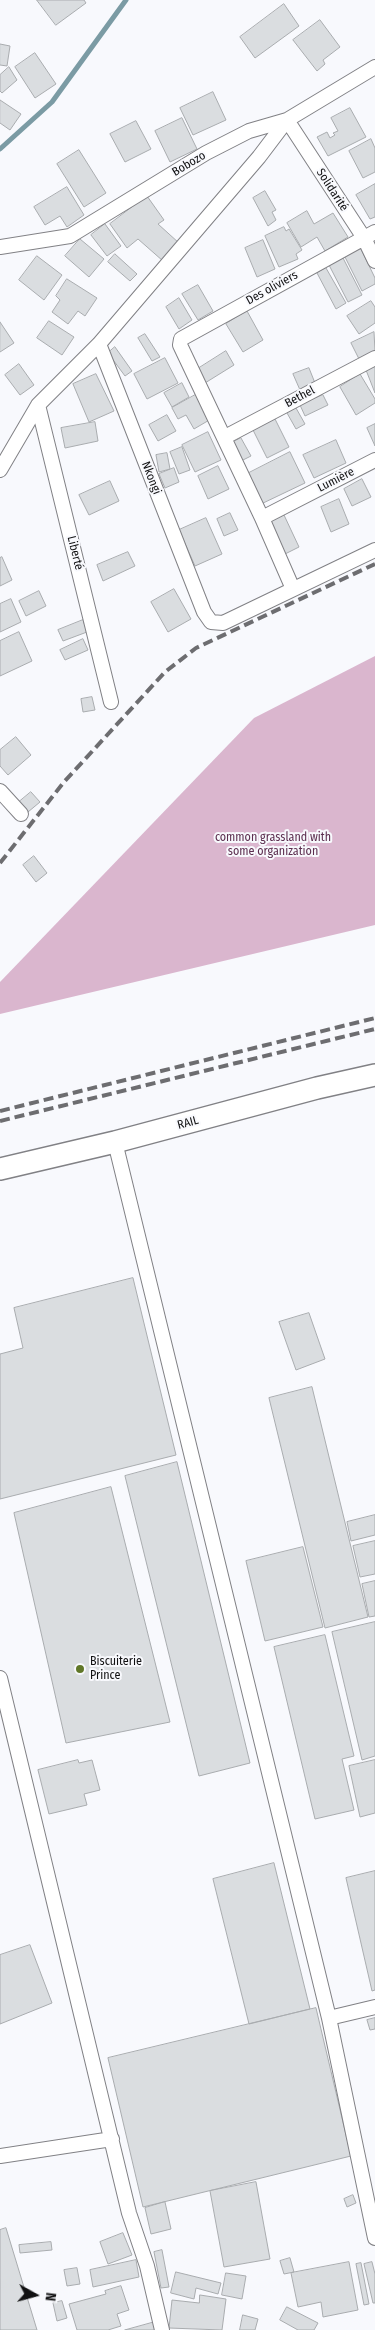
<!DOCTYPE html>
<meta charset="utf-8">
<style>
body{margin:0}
#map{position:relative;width:375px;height:2330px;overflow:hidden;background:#f8f9fd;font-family:"Fira Sans Condensed",sans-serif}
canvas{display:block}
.north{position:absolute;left:10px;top:2270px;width:50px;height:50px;-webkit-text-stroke:4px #f8f9fd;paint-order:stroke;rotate:97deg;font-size:14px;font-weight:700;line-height:20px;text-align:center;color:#111112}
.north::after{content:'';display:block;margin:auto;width:18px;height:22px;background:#111112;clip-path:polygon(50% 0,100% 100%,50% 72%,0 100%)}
</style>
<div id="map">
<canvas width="375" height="2330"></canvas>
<div class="north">N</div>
</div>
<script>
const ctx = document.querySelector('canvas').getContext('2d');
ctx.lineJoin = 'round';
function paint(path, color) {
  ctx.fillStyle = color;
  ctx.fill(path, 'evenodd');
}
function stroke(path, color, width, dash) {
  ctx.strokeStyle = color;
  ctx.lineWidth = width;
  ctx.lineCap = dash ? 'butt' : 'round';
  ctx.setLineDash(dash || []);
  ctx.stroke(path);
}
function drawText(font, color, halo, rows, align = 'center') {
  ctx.font = font + ' "Fira Sans Condensed",sans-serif';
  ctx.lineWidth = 4;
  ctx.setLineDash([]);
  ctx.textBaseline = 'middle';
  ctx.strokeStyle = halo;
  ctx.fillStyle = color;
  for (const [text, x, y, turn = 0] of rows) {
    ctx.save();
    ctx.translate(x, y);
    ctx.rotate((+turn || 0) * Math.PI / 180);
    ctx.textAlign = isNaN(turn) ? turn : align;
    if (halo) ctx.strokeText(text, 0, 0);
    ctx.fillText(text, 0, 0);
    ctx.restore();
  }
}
paint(new Path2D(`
 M 375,656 L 375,925 L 0,1014 L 0,982 L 254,718 Z`), '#dab6ce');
stroke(new Path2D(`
 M 0,149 L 52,102 L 126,0`), '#7b9ba4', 5);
const building = new Path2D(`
 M 37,0 L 84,0 L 86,3 L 56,25 Z
 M 284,4 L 299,26 L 255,58 L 240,37 Z
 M 320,20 L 340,47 L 323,60 L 325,64 L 317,71 L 293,40 Z
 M 0,44 L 10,46 L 7,66 L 0,65 Z
 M 35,53 L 56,84 L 35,98 L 15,67 Z
 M 9,67 L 17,80 L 2,93 L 0,91 L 0,75 Z
 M 213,92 L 226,120 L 193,135 L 180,108 Z
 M 0,100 L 21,114 L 10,130 L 0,123 Z
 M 350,108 L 366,137 L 328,156 L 317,137 L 327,132 L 330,138 L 335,135 L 333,133 L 338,131 L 331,118 Z
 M 182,118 L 197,149 L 170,162 L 155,131 Z
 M 136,121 L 151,149 L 125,162 L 110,134 Z
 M 371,139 L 375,148 L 375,172 L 363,178 L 349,151 Z
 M 79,150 L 106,193 L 84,207 L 57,164 Z
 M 375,184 L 375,217 L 370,219 L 356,195 Z
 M 67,187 L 84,215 L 67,227 L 60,216 L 45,225 L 34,207 Z
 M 265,191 L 276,210 L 272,212 L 276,220 L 268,226 L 253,198 Z
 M 147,196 L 164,220 L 158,224 L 179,243 L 163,261 L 138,239 L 127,248 L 110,224 Z
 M 307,211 L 314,224 L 333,213 L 348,237 L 325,251 L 317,237 L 301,247 L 287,223 Z
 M 105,224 L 121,246 L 107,256 L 91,235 Z
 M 284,227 L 286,231 L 289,229 L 302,250 L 296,254 L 298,259 L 279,267 L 265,236 Z
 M 80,239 L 104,259 L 89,277 L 65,256 Z
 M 263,240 L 275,269 L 257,277 L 245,248 Z
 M 360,247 L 375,278 L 375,284 L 362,291 L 344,255 Z
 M 115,254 L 137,274 L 130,281 L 108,262 Z
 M 37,256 L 62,275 L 44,300 L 19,280 Z
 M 343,258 L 362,295 L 348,302 L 329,265 Z
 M 326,268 L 346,303 L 336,309 L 317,273 Z
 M 67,279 L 97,298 L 85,316 L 78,311 L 68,324 L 52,312 L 60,300 L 56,296 Z
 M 198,285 L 213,311 L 198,320 L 182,294 Z
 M 179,298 L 192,320 L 179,329 L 166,307 Z
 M 371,301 L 375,307 L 375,323 L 359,334 L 347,316 Z
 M 247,311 L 263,340 L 243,352 L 226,324 Z
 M 49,321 L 74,337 L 62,355 L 37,338 Z
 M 0,322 L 14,343 L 0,352 Z
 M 374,332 L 375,351 L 359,359 L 351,343 Z
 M 145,334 L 160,357 L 152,361 L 138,338 Z
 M 115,347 L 132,371 L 125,376 L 108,353 Z
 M 226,351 L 234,365 L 205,383 L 196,370 Z
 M 165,358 L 178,383 L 147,399 L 134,374 Z
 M 19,364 L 34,385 L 20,395 L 5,375 Z
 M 375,366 L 375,393 L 366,370 Z
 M 309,368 L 315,383 L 300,390 L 293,374 Z
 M 96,374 L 114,411 L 89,422 L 73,384 Z
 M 360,374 L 375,399 L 375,403 L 356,415 L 340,387 Z
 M 182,383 L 189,397 L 172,407 L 164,393 Z
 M 197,394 L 211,419 L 194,429 L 186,415 L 178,419 L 172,408 Z
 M 323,395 L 328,405 L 305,416 L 300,405 Z
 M 296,408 L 305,424 L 296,429 L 287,413 Z
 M 167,415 L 176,431 L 158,441 L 149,425 Z
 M 275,419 L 289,447 L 267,458 L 253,430 Z
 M 95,422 L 98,441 L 65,448 L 61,428 Z
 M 375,424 L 375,446 L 367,428 Z
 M 208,432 L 221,460 L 195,472 L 182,445 Z
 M 241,438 L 251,456 L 241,461 L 232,443 Z
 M 336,440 L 346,463 L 314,478 L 303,455 Z
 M 182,447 L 190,470 L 179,474 L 170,452 Z
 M 290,452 L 305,483 L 259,505 L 245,475 Z
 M 167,453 L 170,469 L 159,472 L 156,455 Z
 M 218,466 L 229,489 L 208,499 L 198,476 Z
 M 174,468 L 179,482 L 165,488 L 159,474 Z
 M 362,479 L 371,497 L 352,506 L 344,489 Z
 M 110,481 L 119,501 L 89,515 L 79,495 Z
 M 339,499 L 349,524 L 331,532 L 321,507 Z
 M 230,513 L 238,530 L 224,536 L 217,519 Z
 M 284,515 L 299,547 L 281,556 L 266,524 Z
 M 206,518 L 222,554 L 195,566 L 179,530 Z
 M 128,552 L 135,566 L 103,581 L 97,565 Z
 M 2,557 L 12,580 L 0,586 L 0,558 Z
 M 174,589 L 191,619 L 168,632 L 151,602 Z
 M 39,591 L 46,606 L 26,616 L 19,601 Z
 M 11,599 L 21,622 L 0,632 L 0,604 Z
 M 83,620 L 87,632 L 63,641 L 58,630 Z
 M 19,632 L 32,661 L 0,676 L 0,641 Z
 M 83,639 L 88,650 L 65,660 L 60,650 Z
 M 92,697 L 95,710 L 83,712 L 81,699 Z
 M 16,737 L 31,755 L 8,775 L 0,766 L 0,750 Z
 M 31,792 L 40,802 L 28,812 L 19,802 Z
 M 34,856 L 47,873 L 36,882 L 23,865 Z
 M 133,1278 L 176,1455 L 0,1499 L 0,1354 L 23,1348 L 14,1308 Z
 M 309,1313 L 325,1359 L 296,1370 L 279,1322 Z
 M 312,1387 L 368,1617 L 325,1628 L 269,1398 Z
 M 177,1462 L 250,1763 L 199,1776 L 125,1476 Z
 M 111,1487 L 170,1722 L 66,1743 L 14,1513 Z
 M 375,1515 L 375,1535 L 351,1541 L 347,1522 Z
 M 375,1541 L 375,1574 L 360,1577 L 353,1546 Z
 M 303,1547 L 323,1627 L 265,1641 L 246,1561 Z
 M 375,1581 L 375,1616 L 369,1617 L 362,1584 Z
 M 375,1622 L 375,1756 L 362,1760 L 332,1632 Z
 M 325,1635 L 354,1756 L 342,1759 L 354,1810 L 315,1819 L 274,1647 Z
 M 78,1760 L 79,1763 L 92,1760 L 100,1790 L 84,1794 L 87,1805 L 49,1814 L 38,1770 Z
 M 375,1760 L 375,1813 L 360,1817 L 349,1766 Z
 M 274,1863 L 310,2009 L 249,2024 L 213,1879 Z
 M 375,1871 L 375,1990 L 372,1991 L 346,1878 Z
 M 30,1945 L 52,2003 L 0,2024 L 0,1955 Z
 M 316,2008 L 351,2156 L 143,2207 L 108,2058 Z
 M 375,2018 L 375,2029 L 370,2030 L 367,2020 Z
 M 256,2182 L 270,2259 L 224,2267 L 210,2191 Z
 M 353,2195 L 356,2203 L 347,2207 L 344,2199 Z
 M 165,2202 L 171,2229 L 151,2234 L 145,2208 Z
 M 6,2228 L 37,2330 L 0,2330 L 0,2230 Z
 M 123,2233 L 132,2255 L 108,2264 L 100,2242 Z
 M 51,2242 L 52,2250 L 20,2253 L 19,2245 Z
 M 162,2250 L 169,2287 L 161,2288 L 154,2252 Z
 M 290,2258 L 294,2272 L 284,2274 L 280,2261 Z
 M 136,2260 L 139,2277 L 93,2287 L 90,2270 Z
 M 349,2262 L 358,2310 L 323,2317 L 321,2302 L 298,2307 L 291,2273 Z
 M 372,2262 L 375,2274 L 375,2303 L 373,2303 L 364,2264 Z
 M 361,2263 L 369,2304 L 364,2305 L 356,2264 Z
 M 77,2268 L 80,2284 L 67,2286 L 64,2270 Z
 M 176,2272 L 221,2283 L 218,2294 L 196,2288 L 194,2299 L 171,2293 Z
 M 226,2273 L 246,2276 L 242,2299 L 222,2295 Z
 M 121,2286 L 129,2310 L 117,2314 L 121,2326 L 108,2330 L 77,2330 L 69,2304 L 106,2294 L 105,2291 Z
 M 200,2295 L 226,2299 L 222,2330 L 169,2328 L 172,2300 L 199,2303 Z
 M 62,2301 L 67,2318 L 57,2321 L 53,2303 Z
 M 287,2307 L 318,2323 L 314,2330 L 298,2330 L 280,2320 Z
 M 243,2315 L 258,2319 L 255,2330 L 240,2330 Z
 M 155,2322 L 157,2330 L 125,2330 Z`);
paint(building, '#dadde0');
stroke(building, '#a9acaf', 1);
const minor = new Path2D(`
 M 287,120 L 364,238 L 375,261
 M 0,247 L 70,236 L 206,153 L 249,131 L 287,120 L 375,67
 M 99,344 L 204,612 L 211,622 L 223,623 L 375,550
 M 38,405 L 111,702
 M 225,437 L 375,358
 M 0,470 L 38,405 L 99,344 L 259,157 L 287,120
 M 262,518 L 180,345 L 181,339 L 375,232
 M 293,589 L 262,518 L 375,460
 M 0,791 L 21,814
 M 115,1142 L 329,2018 L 375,2238
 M 0,1678 L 129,2213 L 147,2266 L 162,2330
 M 329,2018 L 375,2007
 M 0,2156 L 112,2139`);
const primary = new Path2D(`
 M 0,1169 L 115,1142 L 317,1088 L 375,1075`);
stroke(minor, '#818185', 16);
stroke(primary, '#818185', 24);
stroke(minor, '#fff', 14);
stroke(primary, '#fff', 21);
stroke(new Path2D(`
 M 0,863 L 64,782 L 165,672 L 196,648 L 375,564
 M 0,1111 L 375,1018
 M 0,1121 L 375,1029`), '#6d6d70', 4, [10, 5]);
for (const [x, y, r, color] of [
 [80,1669,5,"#607728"]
]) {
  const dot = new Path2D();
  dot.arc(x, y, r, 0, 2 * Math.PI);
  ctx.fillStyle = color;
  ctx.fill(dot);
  stroke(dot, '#f8f9fd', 2);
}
drawText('12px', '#111112', '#f8f9fd', [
 ["Bobozo",189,164,-31],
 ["Solidarité",332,190,57],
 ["Des oliviers",272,288,-29],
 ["Bethel",300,397,-28],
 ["Nkongi",151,478,69],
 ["Lumière",336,480,-27],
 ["Liberté",75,553,76],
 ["RAIL",188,1123,-15]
]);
drawText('12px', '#5c2e4f', '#f8f9fd', [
 ["common grassland with",273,838],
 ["some organization",273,852]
]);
drawText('12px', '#111112', '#f8f9fd', [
 ["Biscuiterie",90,1662],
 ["Prince",90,1676]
], 'left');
</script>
